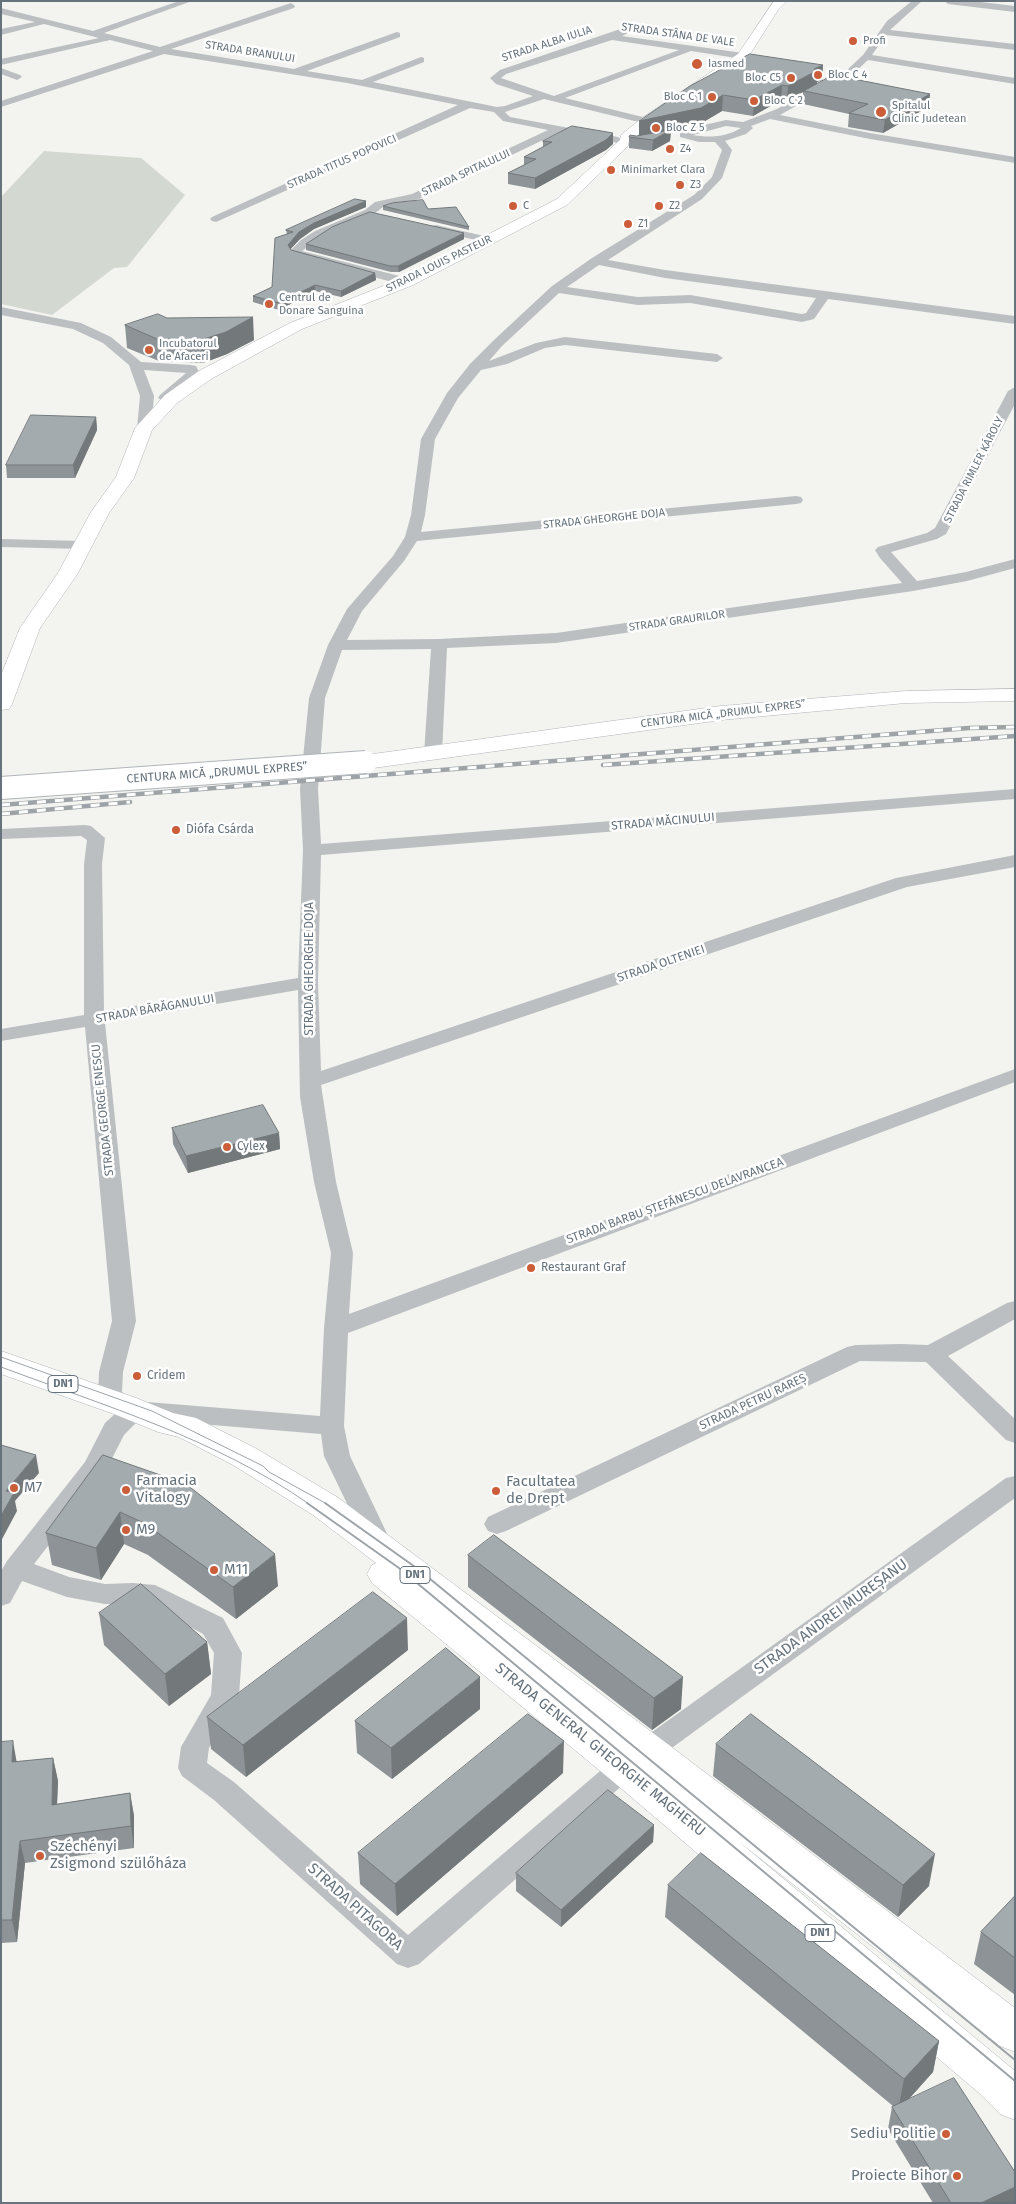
<!DOCTYPE html>
<meta charset="utf-8">
<style>
body{margin:0}
#map{position:relative;width:1016px;height:2204px;overflow:hidden;background:#f3f4f0;font-family:"Fira Sans",sans-serif}
canvas{display:block}
.frame{position:absolute;inset:0;border:2px solid #66737d;pointer-events:none}
</style>
<div id="map">
<canvas width="1016" height="2204"></canvas>
<div class="frame"></div>
</div>
<script>
const ctx = document.querySelector('canvas').getContext('2d');
ctx.lineJoin = 'round';
function paint(path, color) {
  ctx.fillStyle = color;
  ctx.fill(path, 'evenodd');
}
function stroke(path, color, width, dash) {
  ctx.strokeStyle = color;
  ctx.lineWidth = width;
  ctx.lineCap = dash ? 'butt' : 'round';
  ctx.setLineDash(dash || []);
  ctx.stroke(path);
}
function drawText(font, color, halo, rows, align = 'center') {
  ctx.font = font + ' "Fira Sans",sans-serif';
  ctx.lineWidth = 5;
  ctx.setLineDash([]);
  ctx.textBaseline = 'middle';
  ctx.strokeStyle = halo;
  ctx.fillStyle = color;
  for (const [text, x, y, turn = 0] of rows) {
    ctx.save();
    ctx.translate(x, y);
    ctx.rotate((+turn || 0) * Math.PI / 180);
    ctx.textAlign = isNaN(turn) ? turn : align;
    if (halo) ctx.strokeText(text, 0, 0);
    ctx.fillText(text, 0, 0);
    ctx.restore();
  }
}
paint(new Path2D(`
 M 44,151 L 141,158 L 185,195 L 127,267 L 114,268 L 52,315 L 1,304 L 1,197 Z`), '#d3d8d0');
const secondary = new Path2D(`
 M 774,1 L 787,1 L 778,10 L 747,59 L 629,141 L 628,146 L 567,205 L 413,285 L 302,329 L 211,379 L 177,403 L 152,430 L 134,478 L 109,513 L 78,573 L 40,628 L 12,704 L 9,709 L 1,710 L 1,675 L 20,628 L 58,573 L 91,512 L 116,477 L 135,428 L 165,395 L 199,371 L 290,323 L 401,279 L 557,199 L 620,140 L 621,135 L 642,118 L 738,54 Z
 M 1015,689 L 1015,701 L 906,703 L 721,720 L 366,769 L 358,767 L 355,762 L 358,757 L 366,755 L 721,706 L 906,691 Z`);
const primary = new Path2D(`
 M 1,1351 L 136,1398 L 173,1413 L 196,1418 L 257,1449 L 337,1497 L 661,1739 L 1015,2008 L 1015,2052 L 1000,2046 L 738,1841 L 1015,2071 L 1015,2120 L 1000,2114 L 979,2093 L 610,1779 L 372,1583 L 367,1574 L 372,1565 L 376,1563 L 313,1515 L 233,1465 L 179,1437 L 158,1432 L 114,1414 L 1,1374 Z`);
stroke(secondary, '#b0b4b8', 1);
stroke(primary, '#afb3b6', 1);
paint(new Path2D(`
 M 179,1 L 192,1 L 104,33 L 160,47 L 291,3 L 295,6 L 294,8 L 171,49 L 294,69 L 397,32 L 400,33 L 400,37 L 307,71 L 362,80 L 421,57 L 424,58 L 424,62 L 373,82 L 497,107 L 505,106 L 533,96 L 496,84 L 490,78 L 500,70 L 629,26 L 632,27 L 632,31 L 622,36 L 743,53 L 748,56 L 743,59 L 691,51 L 565,98 L 651,119 L 652,121 L 647,124 L 544,99 L 505,112 L 510,117 L 618,137 L 623,140 L 618,143 L 560,132 L 419,199 L 383,207 L 373,215 L 323,236 L 302,251 L 411,279 L 413,282 L 411,285 L 407,286 L 292,255 L 290,251 L 301,240 L 315,231 L 365,210 L 375,202 L 412,194 L 548,130 L 503,121 L 494,112 L 470,108 L 216,222 L 212,221 L 210,219 L 212,217 L 458,105 L 347,83 L 164,54 L 1,107 L 1,101 L 153,51 L 110,40 L 1,65 L 1,59 L 99,38 L 44,24 L 1,35 L 1,29 L 35,22 L 1,14 L 1,8 L 93,31 ZM 612,40 L 679,50 L 554,96 L 501,78 L 506,74 Z
 M 912,1 L 922,1 L 890,30 L 1015,44 L 1015,50 L 886,35 L 872,55 L 1015,78 L 1015,84 L 868,60 L 853,74 L 780,115 L 870,133 L 1015,157 L 1015,163 L 870,139 L 770,119 L 751,126 L 753,128 L 746,134 L 725,141 L 732,150 L 722,178 L 702,199 L 608,260 L 665,270 L 1015,316 L 1015,324 L 828,299 L 814,319 L 802,322 L 690,303 L 638,305 L 559,293 L 502,346 L 489,361 L 536,343 L 565,337 L 717,354 L 723,358 L 717,362 L 565,345 L 545,348 L 507,364 L 481,370 L 458,398 L 435,439 L 425,515 L 421,532 L 796,496 L 801,497 L 803,500 L 801,503 L 796,504 L 417,541 L 404,561 L 362,611 L 347,640 L 439,639 L 556,633 L 902,583 L 880,558 L 875,550 L 878,547 L 927,533 L 935,528 L 1008,391 L 1015,387 L 1015,404 L 946,534 L 937,539 L 891,552 L 917,581 L 966,572 L 1015,559 L 1015,568 L 967,581 L 913,591 L 556,643 L 447,648 L 442,754 L 439,758 L 427,758 L 424,754 L 431,649 L 342,650 L 325,698 L 318,789 L 321,844 L 1015,789 L 1015,799 L 321,855 L 318,982 L 321,1071 L 896,878 L 1015,855 L 1015,867 L 907,887 L 321,1085 L 336,1182 L 353,1253 L 349,1314 L 1015,1069 L 1015,1082 L 348,1333 L 344,1426 L 350,1456 L 392,1544 L 388,1551 L 379,1554 L 370,1551 L 324,1456 L 321,1434 L 140,1419 L 124,1435 L 104,1474 L 34,1564 L 69,1577 L 105,1584 L 133,1583 L 155,1585 L 223,1618 L 242,1653 L 239,1696 L 209,1748 L 207,1763 L 234,1782 L 408,1935 L 613,1760 L 623,1756 L 633,1760 L 637,1768 L 633,1776 L 419,1964 L 408,1968 L 397,1964 L 214,1800 L 182,1776 L 178,1768 L 181,1747 L 211,1695 L 214,1653 L 203,1634 L 150,1605 L 105,1604 L 67,1597 L 22,1581 L 10,1603 L 1,1606 L 1,1571 L 7,1561 L 85,1462 L 105,1423 L 117,1412 L 101,1401 L 98,1395 L 99,1372 L 112,1321 L 85,1027 L 1,1041 L 1,1029 L 84,1015 L 84,864 L 87,840 L 81,836 L 1,839 L 1,829 L 85,825 L 91,826 L 105,838 L 102,864 L 104,1011 L 298,978 L 303,850 L 300,789 L 309,698 L 328,645 L 347,609 L 393,556 L 405,537 L 411,515 L 421,439 L 447,393 L 470,364 L 494,340 L 552,286 L 592,258 L 694,195 L 712,177 L 722,150 L 715,142 L 699,142 L 680,137 L 680,133 L 691,128 L 726,120 L 743,122 L 777,109 L 847,70 L 863,55 L 887,21 ZM 726,126 L 741,128 C 727,137 709,138 693,135 ZM 599,265 L 665,278 L 816,298 L 806,313 L 802,314 L 690,295 L 638,297 L 567,287 ZM 298,990 L 300,1097 L 314,1182 L 331,1253 L 324,1328 L 320,1416 L 135,1401 L 122,1392 L 123,1372 L 136,1321 L 105,1023 Z
 M 944,1 L 972,1 L 1015,6 L 1015,12 L 948,4 Z
 M 1,68 L 20,75 L 22,77 L 17,80 L 1,74 Z
 M 436,225 L 493,238 L 495,240 L 489,243 L 432,230 L 430,228 L 432,226 Z
 M 1,307 L 81,323 L 111,337 L 141,362 L 191,365 L 196,366 L 200,374 L 170,401 L 165,402 L 158,398 L 160,395 L 186,373 L 144,370 L 154,396 L 151,428 L 144,432 L 139,431 L 137,428 L 140,396 L 129,365 L 103,343 L 73,329 L 1,315 Z
 M 1,539 L 83,541 L 88,542 L 90,545 L 88,548 L 83,549 L 1,547 Z
 M 1015,1301 L 1015,1319 L 948,1356 L 1015,1419 L 1015,1443 L 1006,1440 L 926,1362 L 860,1361 L 506,1531 L 497,1534 L 488,1531 L 484,1524 L 488,1517 L 847,1347 L 856,1345 L 901,1344 L 928,1345 L 1007,1303 Z
 M 1015,1476 L 1015,1498 L 658,1758 L 648,1762 L 638,1758 L 634,1750 L 638,1742 L 1006,1478 Z`), '#bbbfc1');
paint(secondary, '#fff');
paint(primary, '#fff');
stroke(new Path2D(`
 M 1,1357 L 152,1411 L 263,1466 L 269,1472 L 327,1504
 M 1,1367 C 105,1406 216,1439 309,1504`), '#9da3a7', 1);
stroke(new Path2D(`
 M 307,1503 L 399,1568 L 1015,2081
 M 325,1503 L 418,1569 L 1015,2060`), '#9da3a7', 2);
const rail = new Path2D(`
 M 603,765 L 1015,736
 M 1,805 L 969,728 L 1015,727
 M 1,814 L 130,802`);
stroke(rail, '#9da3a7', 4.5);
stroke(rail, '#fff', 3, [9]);
const secondaryBridge = new Path2D(`
 M 1,788 L 366,762`);
stroke(secondaryBridge, '#b0b4b8', 24, []);
stroke(secondaryBridge, '#fff', 22);
paint(new Path2D(`
 M 823,65 L 822,80 L 817,82 L 817,84 L 930,94 L 928,107 L 883,133 L 848,127 L 849,114 L 803,104 L 803,92 L 787,101 L 781,100 L 753,116 L 722,111 L 700,124 L 659,132 L 671,130 L 670,141 L 652,151 L 629,148 L 629,137 L 639,136 L 639,121 Z
 M 543,141 L 613,144 L 606,150 L 535,189 L 508,184 L 508,173 L 524,165 L 524,157 L 543,147 Z
 M 366,201 L 366,207 L 314,229 L 300,239 L 290,249 L 291,250 L 375,273 L 376,280 L 341,297 L 315,291 L 279,310 L 253,302 L 253,296 L 272,287 L 287,234 L 286,230 Z
 M 383,206 L 428,209 L 469,227 L 469,230 L 383,210 Z
 M 464,239 L 399,272 L 391,272 L 306,250 L 306,244 Z
 M 167,318 L 254,340 L 227,354 L 203,363 L 159,361 L 127,348 L 125,325 Z
 M 96,417 L 97,430 L 75,478 L 7,478 L 6,465 Z
 M 172,1128 L 279,1133 L 280,1149 L 188,1173 L 173,1144 Z
 M 103,1455 L 278,1586 L 236,1619 L 148,1555 L 124,1544 L 101,1580 L 52,1565 L 46,1533 Z
 M 468,1555 L 681,1709 L 652,1730 L 468,1587 Z
 M 99,1613 L 207,1642 L 211,1674 L 169,1706 L 104,1645 Z
 M 408,1650 L 246,1777 L 211,1749 L 207,1717 Z
 M 480,1709 L 392,1779 L 357,1753 L 355,1721 Z
 M 1,1742 L 17,1762 L 53,1758 L 58,1781 L 57,1804 L 130,1793 L 134,1816 L 134,1848 L 25,1863 L 17,1942 L 1,1943 Z
 M 716,1744 L 929,1886 L 898,1917 L 713,1776 Z
 M 563,1773 L 397,1916 L 360,1884 L 358,1853 Z
 M 654,1825 L 653,1842 L 561,1927 L 516,1891 L 516,1873 Z
 M 668,1885 L 939,2041 L 933,2072 L 908,2100 L 1015,2203 L 933,2203 L 888,2129 L 892,2107 L 893,2106 L 665,1917 Z
 M 1015,1896 L 1015,1995 L 974,1964 L 981,1932 Z`), '#8d9396');
paint(new Path2D(`
 M 823,65 L 822,80 L 817,82 L 817,85 L 804,91 L 803,92 L 787,101 L 788,86 L 814,69 Z
 M 782,85 L 781,100 L 753,116 L 754,100 Z
 M 930,94 L 928,107 L 883,133 L 885,120 Z
 M 723,95 L 722,111 L 700,124 L 639,136 L 639,121 Z
 M 671,130 L 670,141 L 652,151 L 653,140 Z
 M 613,133 L 613,144 L 606,150 L 535,189 L 535,178 Z
 M 366,201 L 366,207 L 314,229 L 300,239 L 288,252 L 288,245 L 299,232 L 314,223 Z
 M 464,233 L 464,239 L 399,272 L 398,266 Z
 M 375,273 L 376,280 L 341,297 L 341,291 Z
 M 315,285 L 315,291 L 279,310 L 279,303 Z
 M 253,317 L 254,340 L 227,354 L 203,363 L 201,340 Z
 M 96,417 L 97,430 L 75,478 L 73,465 Z
 M 279,1133 L 280,1149 L 188,1173 L 186,1156 Z
 M 36,1455 L 39,1473 L 15,1501 L 17,1511 L 1,1541 L 1,1516 L 6,1491 Z
 M 120,1512 L 124,1544 L 101,1580 L 96,1548 Z
 M 275,1554 L 278,1586 L 236,1619 L 233,1587 Z
 M 407,1618 L 408,1650 L 246,1777 L 243,1745 Z
 M 207,1642 L 211,1674 L 169,1706 L 165,1674 Z
 M 480,1677 L 480,1709 L 392,1779 L 391,1748 Z
 M 683,1677 L 681,1709 L 652,1730 L 654,1698 Z
 M 13,1741 L 17,1764 L 12,1762 Z
 M 564,1741 L 563,1773 L 397,1916 L 395,1884 Z
 M 53,1758 L 58,1781 L 56,1827 L 52,1805 Z
 M 130,1793 L 134,1816 L 134,1848 L 131,1826 Z
 M 654,1825 L 653,1842 L 561,1927 L 561,1910 Z
 M 20,1841 L 25,1863 L 17,1942 L 12,1920 Z
 M 935,1854 L 929,1886 L 898,1917 L 903,1885 Z
 M 939,2041 L 933,2072 L 898,2111 L 904,2079 Z
 M 1015,2187 L 1015,2203 L 981,2203 Z`), '#73787a');
const building = new Path2D(`
 M 750,54 L 823,65 L 814,69 L 818,70 L 788,86 L 782,85 L 754,100 L 723,95 L 701,108 L 639,121 L 690,86 Z
 M 833,75 L 930,94 L 885,120 L 849,113 L 868,104 L 804,91 Z
 M 572,126 L 613,133 L 606,140 L 535,178 L 508,173 L 536,159 L 524,157 L 552,142 L 543,141 Z
 M 671,130 L 653,140 L 629,137 L 630,135 L 636,136 Z
 M 355,199 L 366,201 L 314,223 L 299,232 L 288,245 L 291,250 L 375,273 L 341,291 L 315,285 L 279,303 L 253,296 L 272,287 L 275,238 L 293,232 L 286,230 Z
 M 423,200 L 428,209 L 456,207 L 469,227 L 383,206 L 392,203 Z
 M 370,212 L 464,233 L 398,266 L 390,266 L 306,244 L 332,227 Z
 M 158,314 L 167,318 L 253,317 L 226,332 L 201,340 L 157,339 L 125,325 Z
 M 31,415 L 96,417 L 73,465 L 6,465 Z
 M 263,1105 L 279,1133 L 186,1156 L 172,1128 Z
 M 1,1445 L 36,1455 L 6,1491 L 14,1493 L 1,1516 Z
 M 103,1455 L 186,1484 L 275,1554 L 233,1587 L 144,1523 L 120,1512 L 96,1548 L 46,1533 Z
 M 494,1535 L 683,1677 L 654,1698 L 631,1681 L 468,1555 Z
 M 141,1584 L 207,1642 L 165,1674 L 99,1613 Z
 M 373,1592 L 407,1618 L 243,1745 L 207,1717 Z
 M 446,1648 L 480,1677 L 391,1748 L 355,1721 Z
 M 528,1714 L 564,1741 L 395,1884 L 358,1853 Z
 M 751,1714 L 935,1854 L 903,1885 L 716,1744 Z
 M 13,1741 L 12,1762 L 53,1758 L 52,1805 L 130,1793 L 131,1826 L 20,1841 L 12,1920 L 1,1920 L 1,1742 Z
 M 608,1790 L 654,1825 L 561,1910 L 516,1873 Z
 M 701,1853 L 939,2041 L 904,2079 L 668,1885 Z
 M 1015,1896 L 1015,1958 L 981,1932 Z
 M 954,2078 L 1015,2172 L 1015,2187 L 981,2203 L 951,2203 L 892,2107 Z`);
paint(building, '#a4abaf');
stroke(building, '#73787a', 1);
for (const [x, y, r, color] of [
 [853,41,5,"#cb5d38"],
 [697,64,6,"#cb5d38"],
 [818,75,5,"#cb5d38"],
 [791,78,5,"#cb5d38"],
 [712,97,5,"#cb5d38"],
 [754,101,5,"#cb5d38"],
 [881,112,6,"#cb5d38"],
 [656,128,5,"#cb5d38"],
 [670,149,5,"#cb5d38"],
 [611,170,5,"#cb5d38"],
 [680,185,5,"#cb5d38"],
 [513,206,5,"#cb5d38"],
 [659,206,5,"#cb5d38"],
 [628,224,5,"#cb5d38"],
 [269,304,5,"#cb5d38"],
 [149,350,5,"#cb5d38"],
 [176,830,5,"#cb5d38"],
 [227,1147,5,"#cb5d38"],
 [531,1268,5,"#cb5d38"],
 [137,1376,5,"#cb5d38"],
 [14,1488,5,"#cb5d38"],
 [126,1490,5,"#cb5d38"],
 [496,1491,5,"#cb5d38"],
 [126,1530,5,"#cb5d38"],
 [214,1570,5,"#cb5d38"],
 [40,1856,5,"#cb5d38"],
 [946,2134,5,"#cb5d38"],
 [957,2176,5,"#cb5d38"]
]) {
  const dot = new Path2D();
  dot.arc(x, y, r, 0, 2 * Math.PI);
  ctx.fillStyle = color;
  ctx.fill(dot);
  stroke(dot, '#fff', 2);
}
drawText('11px', '#66737d', '#fff', [
 ["STRADA STÂNA DE VALE",678,35,8],
 ["STRADA ALBA IULIA",547,44,-18],
 ["STRADA BRANULUI",250,52,9],
 ["STRADA TITUS POPOVICI",342,162,-24],
 ["STRADA SPITALULUI",466,173,-25],
 ["STRADA LOUIS PASTEUR",439,264,-26],
 ["STRADA RIMLER KÁROLY",974,470,-63],
 ["STRADA GHEORGHE DOJA",604,519,-6],
 ["STRADA GRAURILOR",677,621,-8],
 ["CENTURA MICĂ „DRUMUL EXPRES”",723,714,-7]
]);
drawText('11px', '#66737d', '#fff', [
 ["Profi",863,41],
 ["Iasmed",708,64],
 ["Bloc C 4",828,75],
 ["Bloc C5",781,78,"right"],
 ["Bloc C 1",702,97,"right"],
 ["Bloc C 2",764,101],
 ["Spitalul",892,106],
 ["Clinic Judetean",892,119],
 ["Bloc Z 5",666,128],
 ["Z4",680,149],
 ["Minimarket Clara",621,170],
 ["Z3",690,185],
 ["C",523,206],
 ["Z2",669,206],
 ["Z1",638,224],
 ["Centrul de",279,298],
 ["Donare Sanguina",279,311],
 ["Incubatorul",159,344],
 ["de Afaceri",159,357]
], 'left');
for (const [x, y, w] of [
 [63,1384,30],
 [415,1575,30],
 [820,1933,30]
]) {
  const box = new Path2D();
  box.roundRect(x - w / 2, y - 8.5, w, 17, 4);
  ctx.fillStyle = '#fff';
  ctx.fill(box);
  stroke(box, '#66737d', 1);
}
drawText('bold 11px', '#66737d', null, [
 ["DN1",63,1384],
 ["DN1",415,1575],
 ["DN1",820,1933]
]);
drawText('12px', '#66737d', '#fff', [
 ["CENTURA MICĂ „DRUMUL EXPRES”",217,773,-4],
 ["STRADA MĂCINULUI",663,822,-5],
 ["STRADA OLTENIEI",661,964,-19],
 ["STRADA GHEORGHE DOJA",310,969,-90],
 ["STRADA BĂRĂGANULUI",155,1009,-10],
 ["STRADA GEORGE ENESCU",103,1110,-96],
 ["STRADA BARBU ȘTEFĂNESCU DELAVRANCEA",675,1201,-20],
 ["STRADA PETRU RAREȘ",753,1402,-25]
]);
drawText('12px', '#66737d', '#fff', [
 ["Diófa Csárda",186,830],
 ["Cylex",237,1147],
 ["Restaurant Graf",541,1268],
 ["Cridem",147,1376]
], 'left');
drawText('15px', '#66737d', '#fff', [
 ["Farmacia",136,1481],
 ["Vitalogy",136,1498],
 ["Facultatea",506,1482],
 ["de Drept",506,1499],
 ["M7",24,1488],
 ["M9",136,1530],
 ["M11",224,1570],
 ["Széchényi",50,1847],
 ["Zsigmond szülőháza",50,1864],
 ["Sediu Politie",936,2134,"right"],
 ["Proiecte Bihor",947,2176,"right"]
], 'left');
drawText('15px', '#66737d', '#fff', [
 ["STRADA ANDREI MUREȘANU",831,1617,-36],
 ["STRADA GENERAL GHEORGHE MAGHERU",600,1750,39],
 ["STRADA PITAGORA",355,1907,42]
]);
</script>
